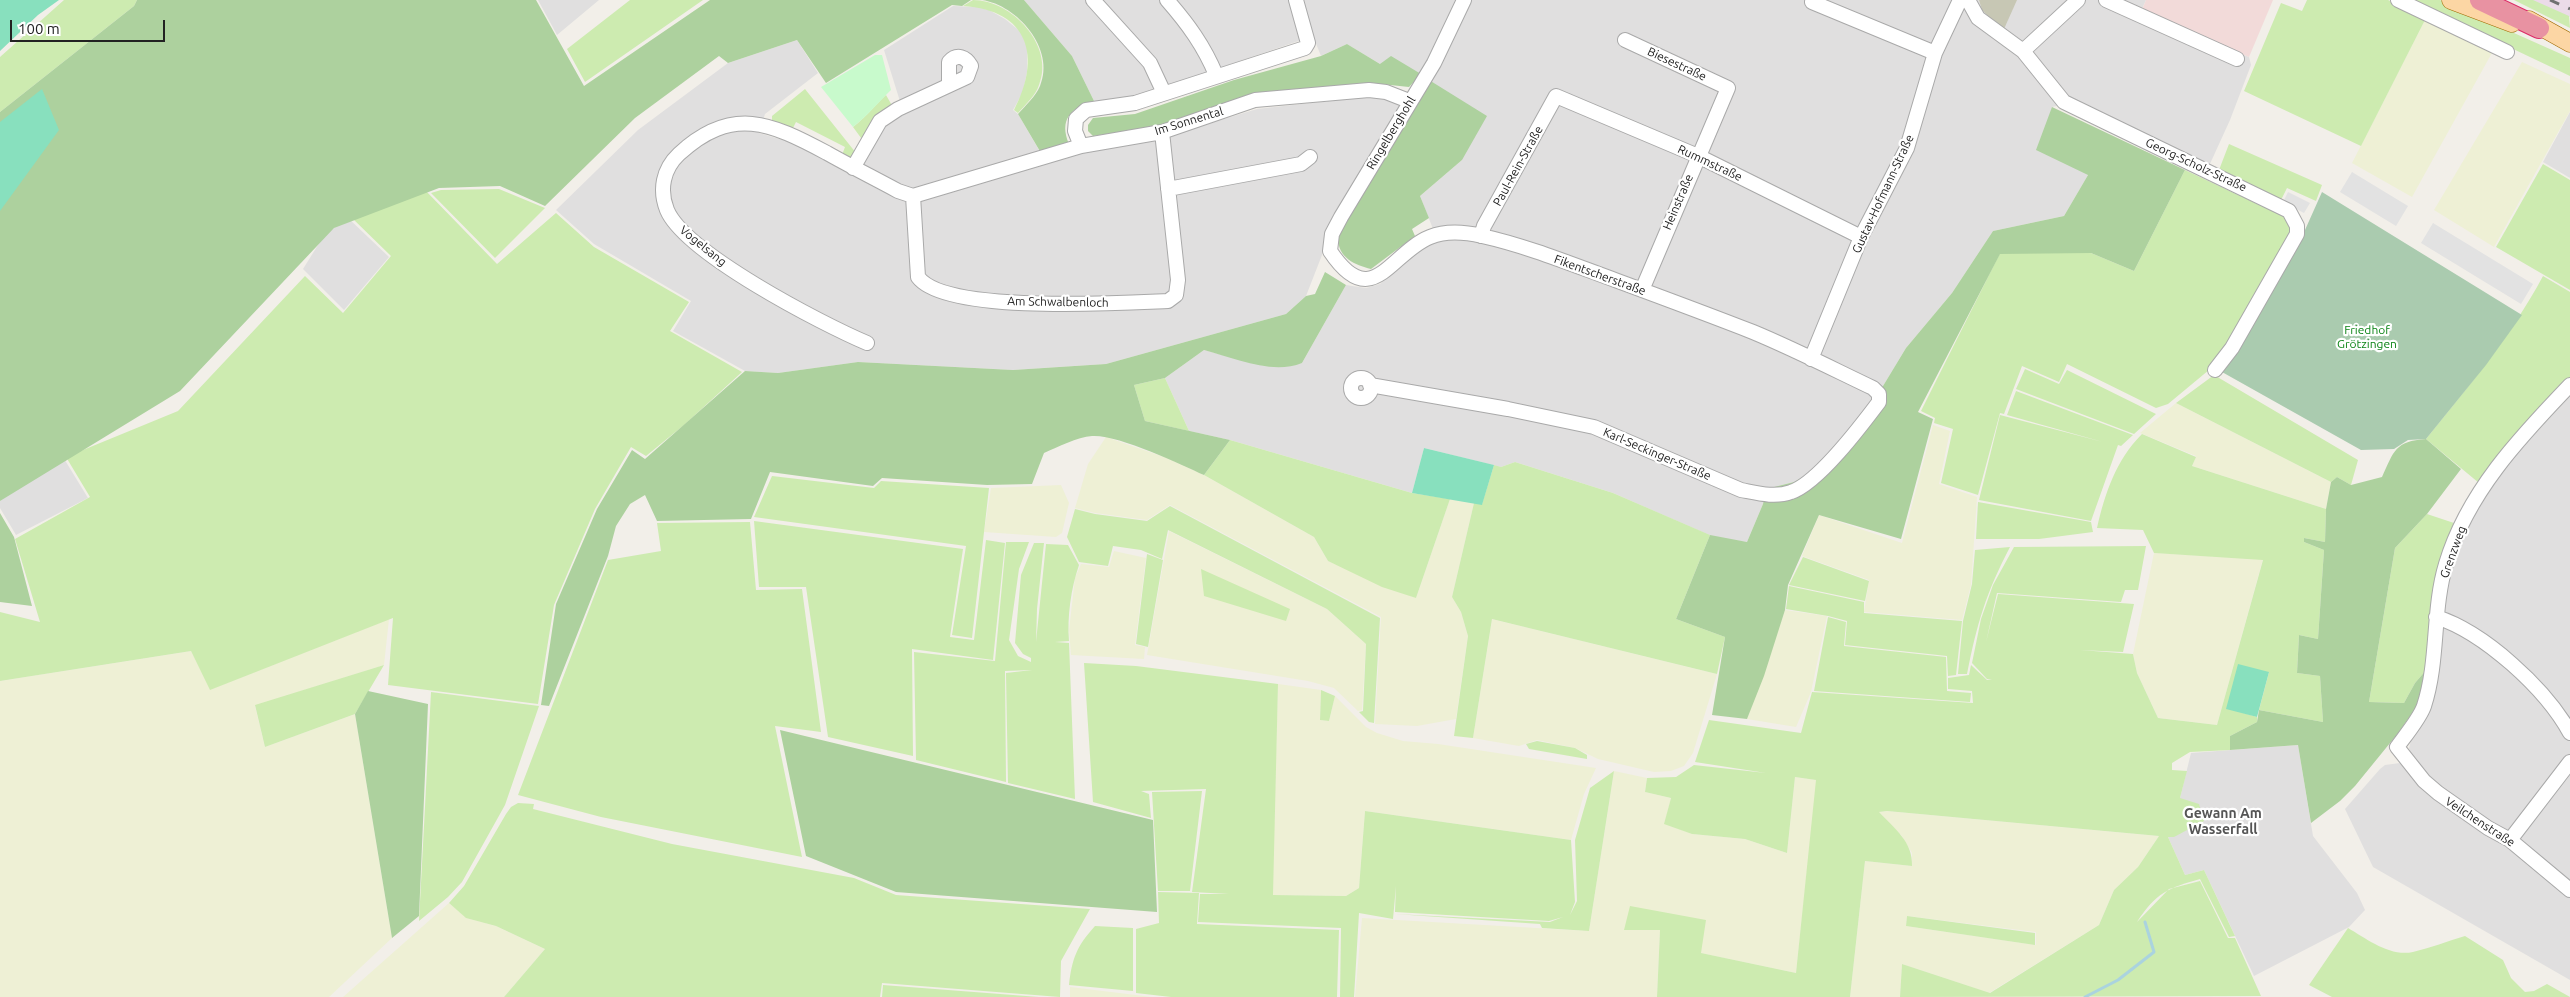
<!DOCTYPE html>
<meta charset="utf-8">
<style>
body{margin:0}
#map{position:relative;width:2570px;height:997px;overflow:hidden;background:#f2efe9;font-family:Ubuntu,sans-serif}
canvas{display:block}
.scale{position:absolute;left:10px;top:20px;width:155px;height:22px;box-sizing:border-box;border:2px solid #222;border-top:0;padding-left:6px;font-size:15px;line-height:18px;white-space:nowrap;color:#222;-webkit-text-stroke:4px #fff;paint-order:stroke}
</style>
<div id="map">
<canvas width="2570" height="997"></canvas>
<div class="scale">100 m</div>
</div>
<script>
const ctx = document.querySelector('canvas').getContext('2d');
ctx.lineJoin = 'round';
function paint(path, color) {
  ctx.fillStyle = color;
  ctx.fill(path, 'evenodd');
}
function stroke(path, color, width, dash) {
  ctx.strokeStyle = color;
  ctx.lineWidth = width;
  ctx.lineCap = dash ? 'butt' : 'round';
  ctx.setLineDash(dash || []);
  ctx.stroke(path);
}
function drawText(font, color, halo, rows, align = 'center') {
  ctx.font = font + ' Ubuntu,sans-serif';
  ctx.lineWidth = 4.5;
  ctx.setLineDash([]);
  ctx.textBaseline = 'middle';
  ctx.strokeStyle = halo;
  ctx.fillStyle = color;
  for (const [text, x, y, turn = 0] of rows) {
    ctx.save();
    ctx.translate(x, y);
    ctx.rotate((+turn || 0) * Math.PI / 180);
    ctx.textAlign = isNaN(turn) ? turn : align;
    if (halo) ctx.strokeText(text, 0, 0);
    ctx.fillText(text, 0, 0);
    ctx.restore();
  }
}
paint(new Path2D(`
 M 538,0 L 599,0 L 557,35 Z
 M 1024,0 L 2146,0 L 2141,11 L 2249,57 L 2251,65 L 2230,120 L 2209,166 L 2070,103 L 2052,107 L 2088,175 L 2064,216 L 1993,231 L 1952,293 L 1906,348 L 1883,386 L 1817,469 L 1794,482 L 1766,489 L 1763,504 L 1747,542 L 1716,538 L 1613,493 L 1515,462 L 1501,467 L 1424,448 L 1412,493 L 1230,440 L 1189,431 L 1165,378 L 1204,350 L 1265,366 L 1302,363 L 1346,285 L 1366,288 L 1380,284 L 1418,251 L 1437,239 L 1420,196 L 1462,160 L 1429,80 L 1380,64 L 1347,44 L 1321,56 L 1313,36 L 1126,100 L 1094,101 L 1072,56 Z
 M 953,6 L 977,7 L 989,10 L 1005,19 L 1021,32 L 1027,47 L 1027,72 L 1023,92 L 1013,110 L 1018,114 L 1046,162 L 1128,142 L 1151,141 L 1257,109 L 1372,96 L 1385,97 L 1404,106 L 1327,233 L 1322,255 L 1306,296 L 1286,314 L 1106,364 L 1013,370 L 858,362 L 778,373 L 745,371 L 673,331 L 691,301 L 594,244 L 556,210 L 638,130 L 728,63 L 797,40 L 818,73 L 765,114 L 759,133 L 793,143 L 854,174 L 882,125 L 903,111 L 884,50 Z
 M 2570,112 L 2570,178 L 2543,162 Z
 M 347,217 L 389,257 L 344,310 L 303,269 L 323,237 Z
 M 2570,395 L 2570,980 L 2373,867 L 2345,809 L 2380,769 L 2385,765 L 2400,763 L 2406,767 L 2412,756 L 2409,748 L 2413,733 L 2427,713 L 2435,691 L 2444,606 L 2450,572 L 2469,521 L 2492,482 Z
 M 63,457 L 88,498 L 16,535 L 0,508 L 0,501 L 19,483 Z
 M 2298,745 L 2313,836 L 2357,893 L 2365,910 L 2349,927 L 2254,976 L 2204,870 L 2185,875 L 2168,837 L 2174,837 L 2180,798 L 2191,753 Z`), '#e0dfdf');
paint(new Path2D(`
 M 2146,0 L 2273,0 L 2249,57 L 2141,12 Z`), '#f2dad9');
paint(new Path2D(`
 M 2531,0 L 2570,0 L 2570,17 L 2563,15 Z`), '#ebdbe8');
paint(new Path2D(`
 M 1979,0 L 2017,0 L 2004,29 L 1993,21 L 1982,10 Z`), '#c7c7b4');
paint(new Path2D(`
 M 2426,18 L 2493,51 L 2412,197 L 2352,163 Z
 M 2522,62 L 2570,84 L 2570,111 L 2494,247 L 2434,210 Z
 M 2176,403 L 2331,482 L 2326,509 L 2192,466 L 2196,456 L 2140,433 Z
 M 1933,425 L 1950,431 L 1939,484 L 1977,497 L 1971,585 L 1962,620 L 1864,612 L 1869,580 L 1802,556 L 1819,515 L 1902,543 Z
 M 1106,437 L 1167,458 L 1204,475 L 1314,537 L 1328,561 L 1416,598 L 1450,499 L 1474,503 L 1452,597 L 1461,612 L 1468,636 L 1456,719 L 1417,726 L 1375,724 L 1381,617 L 1170,505 L 1147,520 L 1095,513 L 1075,508 L 1088,464 Z
 M 1061,485 L 1069,503 L 1062,533 L 1056,537 L 984,532 L 991,488 Z
 M 1169,531 L 1327,609 L 1366,644 L 1362,710 L 1358,711 L 1334,688 L 1308,681 L 1147,655 Z
 M 1114,551 L 1146,558 L 1135,645 L 1145,647 L 1144,659 L 1071,655 L 1069,630 L 1075,578 L 1081,564 L 1109,567 Z
 M 2154,553 L 2263,559 L 2217,725 L 2158,718 L 2137,673 L 2133,654 Z
 M 1785,610 L 1827,616 L 1811,692 L 1796,727 L 1747,719 Z
 M 389,619 L 384,665 L 255,706 L 265,747 L 355,714 L 392,938 L 329,997 L 0,997 L 0,681 L 191,651 L 211,689 Z
 M 1492,619 L 1717,674 L 1693,753 L 1684,766 L 1671,771 L 1654,772 L 1598,759 L 1575,748 L 1537,740 L 1519,746 L 1473,738 Z
 M 1278,684 L 1321,690 L 1320,720 L 1329,721 L 1335,696 L 1366,727 L 1377,733 L 1403,741 L 1438,744 L 1596,768 L 1584,794 L 1571,840 L 1365,811 L 1359,888 L 1346,896 L 1272,895 Z
 M 1614,771 L 1647,778 L 1645,792 L 1671,798 L 1665,823 L 1692,834 L 1745,839 L 1787,853 L 1795,777 L 1817,780 L 1796,973 L 1700,953 L 1660,930 L 1657,997 L 1355,997 L 1362,918 L 1589,931 Z
 M 1887,811 L 2159,836 L 2138,867 L 2114,890 L 2099,925 L 1989,993 L 1902,964 L 1900,997 L 1850,997 L 1865,861 L 1912,866 L 1912,853 L 1901,835 L 1878,812 ZM 1907,916 L 2036,932 L 2036,945 L 1906,926 Z
 M 449,903 L 467,918 L 496,926 L 545,949 L 504,997 L 343,997 Z
 M 1070,987 L 1152,997 L 1070,997 Z`), '#eef0d5');
paint(new Path2D(`
 M 64,0 L 137,0 L 134,6 L 0,112 L 0,57 Z
 M 630,0 L 703,0 L 585,82 L 567,49 Z
 M 973,0 C 1012,0 1055,46 1039,85 C 1036,95 1025,105 1018,113 L 1014,110 C 1042,57 1029,10 963,6 Z
 M 2307,0 L 2388,0 L 2426,18 L 2361,146 L 2244,91 L 2281,3 L 2302,11 Z
 M 2410,0 L 2440,0 L 2570,58 L 2570,76 Z
 M 2514,0 L 2533,0 L 2569,16 L 2570,28 Z
 M 805,89 L 856,153 L 851,161 L 842,155 L 845,147 L 796,122 L 792,130 L 772,121 L 772,116 Z
 M 886,95 L 894,109 L 864,142 L 853,127 C 866,117 874,106 886,95 Z
 M 2229,144 L 2322,185 L 2316,201 L 2287,188 L 2281,200 L 2219,170 Z
 M 2543,164 L 2570,180 L 2570,290 L 2496,247 Z
 M 2185,170 L 2287,218 L 2294,230 L 2221,360 L 2168,404 L 2156,408 L 2067,364 L 2059,382 L 2022,366 L 2004,414 L 2000,413 L 1978,495 L 1941,483 L 1953,429 L 1934,423 L 1935,418 L 1921,411 L 2000,253 L 2091,253 L 2134,271 Z
 M 499,189 L 545,208 L 495,258 L 431,193 L 441,190 Z
 M 425,190 L 497,264 L 556,213 L 594,247 L 689,302 L 670,331 L 742,372 L 684,425 L 646,456 L 631,447 L 595,509 L 554,605 L 538,704 L 388,685 L 393,618 L 210,690 L 191,651 L 0,681 L 0,612 L 40,622 L 15,539 L 90,497 L 66,457 L 178,411 L 305,276 L 343,313 L 391,256 L 352,218 Z
 M 2543,276 L 2570,292 L 2570,379 L 2479,483 L 2426,439 C 2468,387 2511,336 2543,276 Z
 M 2025,369 L 2059,384 L 2067,370 L 2156,414 L 2134,434 L 2016,389 Z
 M 2214,375 L 2358,460 L 2351,485 L 2337,477 L 2331,482 L 2176,403 Z
 M 1165,378 L 1189,431 L 1145,421 L 1134,385 Z
 M 2016,391 L 2133,435 L 2121,446 L 2118,445 L 2091,521 L 1979,500 L 2000,415 L 2103,442 L 2007,415 Z
 M 2142,434 L 2196,457 L 2192,466 L 2326,509 L 2325,542 L 2304,538 L 2304,542 L 2324,550 L 2318,639 L 2299,635 L 2297,673 L 2320,676 L 2323,722 L 2259,710 L 2269,672 L 2227,708 L 2257,717 L 2257,722 L 2230,736 L 2230,750 L 2190,752 L 2172,763 L 2172,770 L 2187,771 L 2180,798 L 2199,804 L 2204,821 L 2174,837 L 2168,837 L 2185,875 L 2204,870 L 2235,936 L 2229,937 L 2200,879 C 2168,888 2156,893 2137,922 L 2169,889 L 2200,881 L 2228,938 L 2235,938 L 2261,996 L 1900,997 L 1902,964 L 1990,993 L 2099,925 L 2114,890 L 2138,867 L 2159,836 L 1887,811 L 1879,812 C 1895,829 1913,842 1912,866 L 1865,861 L 1850,997 L 1657,997 L 1660,930 L 1624,930 L 1630,906 L 1706,920 L 1701,953 L 1796,973 L 1816,780 L 1795,777 L 1787,853 L 1745,839 L 1692,834 L 1664,824 L 1671,798 L 1645,792 L 1647,778 L 1676,777 L 1694,765 L 1766,773 L 1695,762 L 1709,720 L 1801,733 L 1812,692 L 1973,703 L 1972,691 L 1948,689 L 1948,678 L 1969,675 L 1971,665 L 1987,680 L 1992,680 L 1987,679 L 1972,663 L 1981,619 L 1993,585 L 2014,547 L 2146,546 L 2138,590 L 2125,590 L 2121,602 L 1997,593 L 1986,642 L 1998,594 L 2134,604 L 2123,652 L 2080,650 L 2133,654 L 2137,673 L 2158,718 L 2217,725 L 2263,560 L 2154,553 L 2143,530 L 2097,528 C 2105,493 2116,460 2142,434 Z
 M 1230,440 L 1412,493 L 1450,499 L 1416,598 L 1382,587 L 1328,561 L 1314,537 L 1204,475 Z
 M 1515,462 L 1613,493 L 1710,535 L 1676,619 L 1725,637 L 1717,674 L 1492,619 L 1473,738 L 1454,736 L 1468,636 L 1461,612 L 1452,597 L 1474,503 L 1482,504 L 1494,465 L 1501,467 Z
 M 772,476 L 874,488 L 881,481 L 989,488 L 972,638 L 952,635 L 966,546 L 754,517 Z
 M 1978,502 L 2091,522 L 2093,532 L 2039,539 L 1976,539 Z
 M 1170,506 L 1380,618 L 1374,723 L 1369,722 L 1359,712 L 1363,711 L 1366,644 L 1327,609 L 1168,530 L 1162,559 L 1141,550 L 1113,546 L 1108,566 L 1079,562 L 1067,537 L 1075,509 L 1095,514 L 1147,521 Z
 M 2427,514 L 2454,523 L 2447,545 L 2427,669 L 2415,683 L 2404,703 L 2369,702 L 2395,548 Z
 M 754,521 L 963,549 L 950,637 L 974,640 L 986,540 L 1005,543 L 993,660 L 912,649 L 913,756 L 828,737 L 806,587 L 759,587 Z
 M 750,522 L 756,590 L 802,589 L 821,732 L 775,726 L 802,857 L 601,817 L 518,795 L 608,560 L 661,551 L 657,523 Z
 M 1006,542 L 1029,542 L 1019,569 L 1009,640 L 1018,656 L 1031,662 L 1031,658 L 1023,654 L 1015,643 L 1021,575 L 1034,543 L 1044,543 L 1037,609 L 1036,642 L 1046,544 L 1068,545 L 1079,565 C 1071,588 1067,617 1069,641 L 1055,642 L 1069,643 L 1075,799 L 1008,783 L 1006,673 L 1032,670 L 1005,671 L 1006,782 L 916,760 L 914,652 L 995,661 Z
 M 2010,547 C 1986,593 1977,623 1967,674 L 1958,674 L 1963,621 L 1972,584 L 1975,550 Z
 M 1147,554 L 1163,560 L 1148,647 L 1136,644 Z
 M 1803,557 L 1869,581 L 1865,601 L 1789,585 Z
 M 1201,569 L 1290,609 L 1286,621 L 1204,596 Z
 M 1789,586 L 1864,602 L 1864,613 L 1962,621 L 1956,675 L 1948,676 L 1947,656 L 1845,645 L 1847,621 L 1828,616 L 1786,609 Z
 M 1828,617 L 1846,622 L 1844,646 L 1946,657 L 1947,691 L 1971,693 L 1970,702 L 1814,691 Z
 M 1084,663 L 1136,666 L 1278,684 L 1273,895 L 1346,896 L 1359,888 L 1365,811 L 1571,840 L 1575,902 L 1570,915 L 1577,901 L 1575,840 L 1590,788 L 1614,771 L 1589,931 L 1542,928 L 1540,924 L 1395,914 L 1550,922 L 1563,917 L 1549,921 L 1395,912 L 1396,886 L 1393,919 L 1359,913 L 1354,997 L 1340,997 L 1341,928 L 1198,922 L 1200,894 L 1229,894 L 1192,892 L 1206,789 L 1141,791 L 1149,794 L 1151,818 L 1093,802 Z
 M 384,665 L 355,714 L 265,747 L 255,705 Z
 M 1321,690 L 1335,696 L 1329,721 L 1320,720 Z
 M 431,692 L 539,706 L 505,805 L 462,882 L 448,897 L 419,921 Z
 M 1537,741 L 1575,748 L 1587,755 L 1587,759 L 1529,749 L 1526,744 Z
 M 1202,791 L 1190,891 L 1158,891 L 1152,792 Z
 M 518,803 L 534,804 L 533,809 L 672,844 L 854,878 L 896,895 L 1090,909 L 1061,961 L 1060,997 L 882,983 L 880,997 L 504,997 L 545,949 L 496,926 L 466,918 L 449,903 L 464,886 L 506,814 L 511,807 Z
 M 1158,892 L 1199,893 L 1197,924 L 1339,930 L 1337,997 L 1171,997 L 1136,993 L 1136,929 L 1159,923 Z
 M 1907,916 L 2035,933 L 2035,945 L 1906,926 Z
 M 1095,926 L 1133,928 L 1133,991 L 1069,985 C 1072,958 1077,946 1095,926 Z
 M 2348,928 C 2367,939 2390,957 2413,952 C 2430,948 2448,941 2465,936 L 2503,960 L 2511,978 L 2525,992 L 2534,991 L 2547,984 L 2570,997 L 2332,997 L 2309,985 Z
 M 883,985 L 1039,997 L 882,997 Z`), '#cdebb0');
paint(new Path2D(`
 M 137,0 L 536,0 L 584,86 L 710,0 L 971,0 L 962,6 L 952,5 L 826,83 L 797,40 L 728,63 L 719,56 L 635,118 L 545,206 L 500,186 L 439,188 L 334,228 L 180,391 L 0,501 L 0,112 L 134,6 Z
 M 982,0 L 1024,0 L 1072,56 L 1094,101 C 1070,108 1059,120 1069,144 L 1041,153 L 1018,114 C 1025,106 1036,96 1040,86 C 1056,49 1017,5 982,0 Z
 M 1347,44 L 1380,64 L 1391,56 L 1421,74 L 1409,87 L 1381,84 L 1253,95 L 1159,126 L 1093,136 L 1088,131 L 1088,125 L 1093,118 L 1135,114 L 1234,80 L 1321,56 Z
 M 1429,80 L 1487,116 L 1462,160 L 1420,196 L 1429,218 L 1412,229 L 1415,236 L 1371,269 C 1355,265 1338,258 1338,238 C 1338,222 1415,102 1429,80 Z
 M 2052,107 L 2185,170 L 2134,271 L 2091,253 L 2000,254 L 1918,412 L 1933,419 L 1901,539 L 1819,515 L 1788,585 L 1785,610 L 1764,676 L 1747,719 L 1712,715 L 1725,637 L 1676,619 L 1710,535 L 1747,542 L 1763,504 L 1766,489 L 1794,482 L 1817,469 L 1883,386 L 1906,348 L 1952,293 L 1993,231 L 2064,216 L 2088,175 L 2036,150 Z
 M 1325,272 L 1346,285 L 1302,363 C 1272,375 1234,358 1204,350 L 1165,378 L 1134,385 L 1145,421 L 1230,440 L 1204,475 C 1180,464 1117,434 1092,436 C 1077,437 1058,447 1044,453 L 1032,484 L 987,485 L 882,478 L 873,486 L 770,472 L 751,519 L 657,521 L 645,495 L 630,504 L 616,526 L 608,556 L 549,706 L 541,705 L 556,604 L 597,509 L 632,450 L 645,459 L 745,371 L 778,373 L 858,362 L 1013,370 L 1106,364 L 1286,314 L 1306,296 L 1315,294 Z
 M 2426,439 L 2461,469 L 2427,514 L 2395,548 L 2369,702 L 2404,703 L 2415,683 L 2427,669 L 2417,706 L 2399,732 L 2355,786 L 2340,801 L 2311,823 L 2298,745 L 2230,750 L 2230,736 L 2257,722 L 2259,710 L 2323,722 L 2320,676 L 2297,673 L 2299,635 L 2318,639 L 2324,550 L 2304,542 L 2304,538 L 2325,542 L 2326,509 L 2331,482 L 2337,477 L 2351,485 L 2382,477 C 2394,451 2395,441 2426,439 Z
 M 0,513 L 14,537 L 32,606 L 0,602 Z
 M 368,691 L 428,704 L 419,916 L 392,938 L 355,714 Z
 M 780,730 L 1153,820 L 1157,912 L 896,892 L 806,856 Z`), '#add19e');
paint(new Path2D(`
 M 2322,192 L 2522,315 L 2486,365 L 2426,439 L 2408,440 L 2394,449 L 2361,450 L 2222,372 L 2305,230 Z`), '#aacbaf');
paint(new Path2D(`
 M 875,55 L 882,55 L 891,90 C 878,103 867,116 853,127 L 821,87 Z`), '#c8facc');
paint(new Path2D(`
 M 0,0 L 59,0 L 38,15 L 0,51 Z
 M 42,89 L 59,130 L 0,211 L 0,122 Z
 M 1424,448 L 1494,465 L 1482,505 L 1412,493 Z
 M 2238,664 L 2269,672 L 2257,717 L 2226,709 Z`), '#88e0be');
paint(new Path2D(`
 M 2352,172 L 2408,206 L 2396,226 L 2340,192 Z
 M 2288,192 L 2310,203 L 2304,213 L 2283,202 Z
 M 2433,223 L 2533,284 L 2521,304 L 2421,243 Z`), '#e2e2e2');
stroke(new Path2D(`
 M 2085,997 L 2118,980 L 2154,952 L 2145,922`), '#aad3df', 3);
const minor = new Path2D(`
 M 1093,0 L 1150,63 L 1164,93
 M 1167,0 C 1188,24 1204,46 1216,75
 M 1968,0 L 1978,18 L 2023,51 L 2064,102 L 2289,211 L 2297,226 L 2297,234 L 2232,348 L 2215,370
 M 2106,0 L 2237,59
 M 2398,0 L 2507,52
 M 1812,2 L 1935,53
 M 1625,40 L 1728,88 L 1642,290
 M 2023,51 L 2078,0
 M 1081,146 L 1075,131 L 1076,119 L 1086,110 L 1135,103 L 1305,48 L 1308,43 L 1296,0
 M 853,168 L 880,121 L 898,109 L 967,77 L 971,66 C 966,57 957,53 949,62 L 949,85
 M 1168,189 L 1301,164 L 1310,157
 M 913,196 L 918,277 C 945,314 1121,303 1168,301 L 1176,295 L 1178,280 L 1162,132
 M 913,196 L 1081,146 L 1162,132 L 1255,100 L 1369,90 L 1386,92 L 1409,101
 M 1481,236 L 1484,226 L 1556,96 L 1698,156 L 1861,237
 M 867,343 C 822,324 685,253 667,210 C 659,190 663,169 679,154 C 732,105 771,123 827,153 C 850,166 874,178 898,191 L 913,196
 M 1811,359 L 1861,237 L 1907,148 L 1935,53 L 1960,0
 M1351 388a10 10 0 1 1 20 0a10 10 0 1 1-20 0Z
 M 1370,385 L 1508,409 L 1594,427 L 1741,490 C 1757,493 1775,498 1791,492 C 1818,483 1861,426 1879,402 L 1879,394 L 1873,388 C 1833,369 1794,349 1753,332 C 1707,314 1661,297 1615,280 C 1571,264 1527,246 1482,236 C 1465,232 1447,230 1430,237 C 1390,253 1372,314 1330,251 L 1332,234 L 1341,217 L 1434,63 L 1464,0
 M 2570,385 C 2520,437 2467,493 2446,564 C 2432,610 2439,660 2424,706 C 2420,718 2405,736 2397,747 L 2424,781 L 2438,793 L 2488,828 L 2510,840 L 2570,890
 M 2436,617 C 2484,632 2546,689 2570,733
 M 2510,840 L 2570,762`);
const major = new Path2D(`
 M 2451,0 L 2512,23
 M 2529,20 L 2570,43`);
const highway = new Path2D(`
 M 2480,0 L 2539,28`);
stroke(minor, '#a9a9a9', 16);
stroke(major, '#a06b00', 19);
stroke(highway, '#dc2a67', 22);
stroke(minor, '#fff', 14);
stroke(major, '#fcd6a4', 18);
stroke(highway, '#e892a2', 20);
stroke(new Path2D(`
 M 2550,0 L 2570,9`), '#707070', 3, [10, 10]);
drawText('12px', '#222', '#fff', [
 ["Biesestraße",1677,64,25],
 ["Im Sonnental",1189,121,-17],
 ["Ringelberghohl",1391,133,-59],
 ["Rummstraße",1710,163,25],
 ["Georg-Scholz-Straße",2196,165,25],
 ["Paul-Rein-Straße",1518,166,-61],
 ["Gustav-Hofmann-Straße",1883,194,-65],
 ["Heinstraße",1678,202,-67],
 ["Vogelsang",703,246,39],
 ["Fikentscherstraße",1600,275,20],
 ["Am Schwalbenloch",1058,302,1],
 ["Karl-Seckinger-Straße",1657,454,23],
 ["Grenzweg",2453,552,-70],
 ["Veilchenstraße",2480,822,33]
]);
drawText('12px', '#0c8416', '#fff', [
 ["Friedhof",2367,330],
 ["Grötzingen",2367,344]
]);
drawText('bold 14px', '#555', '#fff', [
 ["Gewann Am",2223,813],
 ["Wasserfall",2223,829]
]);
</script>
